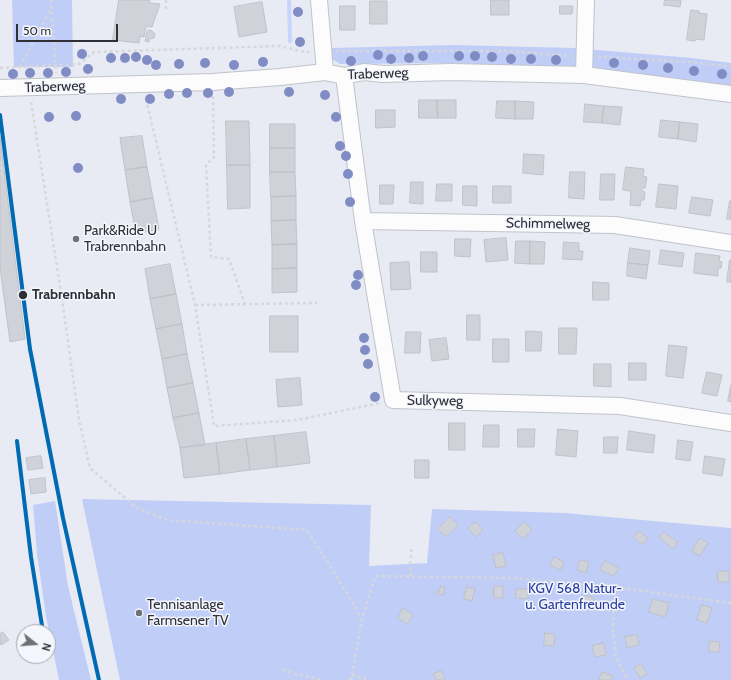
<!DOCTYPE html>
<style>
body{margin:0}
#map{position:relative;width:731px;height:680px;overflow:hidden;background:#e8ebf4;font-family:Cabin,sans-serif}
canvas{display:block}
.north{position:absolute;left:16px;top:624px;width:40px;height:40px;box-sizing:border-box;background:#f4f6fd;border:1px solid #a5a7ad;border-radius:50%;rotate:107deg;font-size:11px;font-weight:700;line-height:16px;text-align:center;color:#2e3036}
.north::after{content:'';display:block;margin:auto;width:14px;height:18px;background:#6f7178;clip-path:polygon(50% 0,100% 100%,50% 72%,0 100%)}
.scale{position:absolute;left:16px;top:24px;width:102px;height:18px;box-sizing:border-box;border:2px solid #2e3036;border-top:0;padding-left:5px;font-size:12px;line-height:14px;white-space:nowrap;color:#2e3036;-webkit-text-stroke:3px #f4f6fd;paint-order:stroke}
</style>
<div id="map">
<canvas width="731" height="680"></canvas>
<div class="north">N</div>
<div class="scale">50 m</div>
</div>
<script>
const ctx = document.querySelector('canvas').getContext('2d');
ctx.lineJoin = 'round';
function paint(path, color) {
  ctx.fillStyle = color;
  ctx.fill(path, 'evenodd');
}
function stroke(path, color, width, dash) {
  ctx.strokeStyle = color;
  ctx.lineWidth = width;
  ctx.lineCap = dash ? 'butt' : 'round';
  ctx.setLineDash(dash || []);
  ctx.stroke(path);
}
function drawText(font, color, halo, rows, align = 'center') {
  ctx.font = font + ' Cabin,sans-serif';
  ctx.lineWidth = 3;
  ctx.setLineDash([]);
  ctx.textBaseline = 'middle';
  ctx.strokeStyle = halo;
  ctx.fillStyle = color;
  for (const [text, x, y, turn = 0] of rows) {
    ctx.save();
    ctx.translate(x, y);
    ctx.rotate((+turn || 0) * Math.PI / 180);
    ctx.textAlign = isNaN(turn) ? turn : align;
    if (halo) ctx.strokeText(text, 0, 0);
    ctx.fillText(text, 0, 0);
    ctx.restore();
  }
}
paint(new Path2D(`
 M 12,0 L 72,0 L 73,67 L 14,67 Z
 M 453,45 L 574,48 L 692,58 L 731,63 L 731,86 L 609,70 L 456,63 L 340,64 L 332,59 L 331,53 L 332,48 Z
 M 82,499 L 371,505 L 369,566 L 427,563 L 432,509 L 565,513 L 731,528 L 731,680 L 120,680 Z
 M 55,501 L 68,586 L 91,680 L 59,680 L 46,616 L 37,554 L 33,505 Z`), '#c0cef7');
stroke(new Path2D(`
 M 289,0 L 290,41`), '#c6d5fc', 4);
const building = new Path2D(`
 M 119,0 L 150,0 L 149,3 L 160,4 L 152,27 L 146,26 L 144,37 L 140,36 L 139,43 L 113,40 Z
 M 491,0 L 509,0 L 509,15 L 491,15 Z
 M 665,0 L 681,0 L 680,7 L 664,5 Z
 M 370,1 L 387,1 L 387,24 L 370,24 Z
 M 262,2 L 267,32 L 239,37 L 234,7 Z
 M 340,6 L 355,6 L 355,30 L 340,30 Z
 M 560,6 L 573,6 L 572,14 L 560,14 Z
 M 691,10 L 699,11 L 699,13 L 707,14 L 704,40 L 696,39 L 695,41 L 687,40 Z
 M 149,30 L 152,31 L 155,34 L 154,38 L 149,39 L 149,42 L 145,41 L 147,32 Z
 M 419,100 L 437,100 L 438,118 L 419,118 Z
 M 437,100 L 456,100 L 456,118 L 438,118 Z
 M 497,101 L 515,101 L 515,119 L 496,118 Z
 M 515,101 L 534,102 L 533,119 L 515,119 Z
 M 585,104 L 604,106 L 602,123 L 584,122 Z
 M 604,106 L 622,107 L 620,125 L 602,123 Z
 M 376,110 L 395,110 L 395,127 L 376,128 Z
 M 661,120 L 680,122 L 678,139 L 659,137 Z
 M 226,121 L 249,121 L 250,165 L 227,165 Z
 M 680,122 L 698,124 L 696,142 L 678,139 Z
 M 270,124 L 295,124 L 295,148 L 270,148 Z
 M 142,136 L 147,167 L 125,170 L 120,138 Z
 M 0,137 L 25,339 L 10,342 L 0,267 Z
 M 270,148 L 295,148 L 295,172 L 270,172 Z
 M 524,154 L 544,155 L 543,175 L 523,173 Z
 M 227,165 L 250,165 L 250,208 L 228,209 Z
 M 147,167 L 153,198 L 130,202 L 125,170 Z
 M 626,167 L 644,169 L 643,176 L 647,177 L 645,188 L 642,188 L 642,191 L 645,192 L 644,200 L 641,200 L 640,206 L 630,205 L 631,191 L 623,190 Z
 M 270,172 L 295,172 L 296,196 L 271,197 Z
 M 570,172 L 585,172 L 584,199 L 569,198 Z
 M 601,174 L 615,174 L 614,200 L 600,200 Z
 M 411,182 L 423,182 L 423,204 L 410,203 Z
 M 437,184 L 452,184 L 452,201 L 436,201 Z
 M 659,184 L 678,186 L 676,209 L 656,207 Z
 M 380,185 L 394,185 L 393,204 L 380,204 Z
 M 463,186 L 477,186 L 477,206 L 463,205 Z
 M 493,186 L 511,186 L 511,203 L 493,203 Z
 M 296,196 L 296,220 L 271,221 L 271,197 Z
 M 692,197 L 713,200 L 710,216 L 689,213 Z
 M 153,198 L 159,229 L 136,234 L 130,202 Z
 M 730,201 L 731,201 L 731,219 L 727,219 Z
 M 296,220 L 297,244 L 272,245 L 271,221 Z
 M 506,238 L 508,260 L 486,262 L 484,240 Z
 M 455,239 L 471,239 L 470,257 L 455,256 Z
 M 516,241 L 530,241 L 530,264 L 515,263 Z
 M 530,241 L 545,242 L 544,264 L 530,264 Z
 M 564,242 L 579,243 L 579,251 L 583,251 L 582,260 L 563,259 Z
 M 297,244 L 297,268 L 272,269 L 272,245 Z
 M 630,248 L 650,251 L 648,265 L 628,263 Z
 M 661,250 L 684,253 L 682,267 L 659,264 Z
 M 421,252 L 437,252 L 437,272 L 421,272 Z
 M 696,253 L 720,256 L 719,261 L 722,262 L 721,268 L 718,268 L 718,276 L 694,273 Z
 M 730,260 L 731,260 L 731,282 L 727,282 Z
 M 409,262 L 411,289 L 391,290 L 390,263 Z
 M 628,263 L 648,265 L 646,279 L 627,276 Z
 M 170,264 L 176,294 L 150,299 L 145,269 Z
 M 297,268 L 297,292 L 272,293 L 272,269 Z
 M 593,282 L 609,283 L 609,300 L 593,300 Z
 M 176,294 L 182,324 L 156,329 L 150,299 Z
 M 467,315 L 480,315 L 480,340 L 467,340 Z
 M 270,316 L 298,316 L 298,352 L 270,352 Z
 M 182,324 L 187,354 L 162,359 L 156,329 Z
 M 559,328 L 577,328 L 576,354 L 559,354 Z
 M 526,331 L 542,332 L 541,351 L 526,351 Z
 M 406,332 L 421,332 L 420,353 L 405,353 Z
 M 446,338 L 449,359 L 432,361 L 429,340 Z
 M 493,339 L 509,339 L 509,362 L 493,362 Z
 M 669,345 L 687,347 L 683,378 L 666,376 Z
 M 187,354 L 193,383 L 167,388 L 162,359 Z
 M 629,363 L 646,363 L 646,380 L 629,380 Z
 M 594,364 L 611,364 L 611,387 L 594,386 Z
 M 707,372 L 722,375 L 717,396 L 702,393 Z
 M 300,378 L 302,405 L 278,407 L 276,380 Z
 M 193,383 L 199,413 L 173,418 L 167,388 Z
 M 731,385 L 731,402 L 728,401 Z
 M 199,413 L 205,445 L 180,448 L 173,418 Z
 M 449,423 L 465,423 L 465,450 L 449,450 Z
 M 484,425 L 499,425 L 499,447 L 483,447 Z
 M 518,429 L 535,429 L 534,447 L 518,447 Z
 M 558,429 L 578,431 L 576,457 L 556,455 Z
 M 629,431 L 655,435 L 653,453 L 627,450 Z
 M 306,432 L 310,463 L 277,467 L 274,436 Z
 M 274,436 L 277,467 L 250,470 L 246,439 Z
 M 604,437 L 618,437 L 617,453 L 604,453 Z
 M 246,439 L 250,470 L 220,474 L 216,443 Z
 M 678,440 L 693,442 L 690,461 L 676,459 Z
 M 216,443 L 220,474 L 184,478 L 180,448 Z
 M 41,456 L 43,468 L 28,470 L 26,458 Z
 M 705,456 L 725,459 L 722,476 L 703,473 Z
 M 415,460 L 429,460 L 429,478 L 415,478 Z
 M 45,478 L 46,492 L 31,494 L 29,480 Z
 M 450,517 L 458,525 L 446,537 L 438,529 Z
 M 476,522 L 483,530 L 476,537 L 468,528 Z
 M 525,522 L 532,530 L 523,539 L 515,531 Z
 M 639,531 L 648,538 L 642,545 L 634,537 Z
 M 664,532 L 678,542 L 673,549 L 659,538 Z
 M 700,538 L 708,543 L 700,556 L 692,551 Z
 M 503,553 L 506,566 L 496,568 L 493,555 Z
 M 554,557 L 564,562 L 561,570 L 550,565 Z
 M 580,560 L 589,562 L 586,573 L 577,570 Z
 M 605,561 L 619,568 L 614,576 L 600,570 Z
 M 718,571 L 729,571 L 729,582 L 718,582 Z
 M 441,586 L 445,588 L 443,595 L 436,593 L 437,591 L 439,591 Z
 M 494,586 L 503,586 L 503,598 L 494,598 Z
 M 467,587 L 475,589 L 472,601 L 464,599 Z
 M 516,589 L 528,589 L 528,599 L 516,598 Z
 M 585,595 L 594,598 L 592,606 L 582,603 Z
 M 653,599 L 669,603 L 665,617 L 649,612 Z
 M 702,605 L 712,608 L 707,623 L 697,620 Z
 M 403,608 L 413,615 L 407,624 L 398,618 Z
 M 3,632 L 9,640 L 1,645 L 0,644 L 0,634 Z
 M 545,633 L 555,634 L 554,646 L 544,645 Z
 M 637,635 L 639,645 L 627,648 L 625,637 Z
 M 710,641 L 720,642 L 719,652 L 709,652 Z
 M 604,643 L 606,655 L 595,657 L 592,646 Z
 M 641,664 L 647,674 L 640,678 L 634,668 Z
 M 442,671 L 445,680 L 436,680 L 433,674 Z
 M 602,672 L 613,676 L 611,680 L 599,680 Z`);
paint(building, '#d0d2d9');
stroke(building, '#bfc2c9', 1);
const street = new Path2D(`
 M 319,0 L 325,72
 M 584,75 L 586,0
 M 344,76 L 363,221 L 393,400 L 620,406 L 731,423
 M 0,88 L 212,82 L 280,77 L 325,72 L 344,76 L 364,72 L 383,74 L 451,72 L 584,75 L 731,94
 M 363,221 L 615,225 L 731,243`);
stroke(street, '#c0c3ca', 18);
stroke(new Path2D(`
 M 51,0 L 56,73
 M 166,9 L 166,0
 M 336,51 L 511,51 L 571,56
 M 598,57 L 692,62 L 731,67
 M 20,67 L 51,8
 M 0,68 L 79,64 L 94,52 L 279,46 L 306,52 L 309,52
 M 213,96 L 214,157 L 206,165 L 211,257 L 229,259 L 245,304
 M 146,99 L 195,305 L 214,426 L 297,420 L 380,403
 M 31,102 L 61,292 L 79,420 L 90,468 L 137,508 L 168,520 L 307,530 L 347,593 L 362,620
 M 0,161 L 2,176
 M 195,305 L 317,303
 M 411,576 L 410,565 L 412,546
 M 614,587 L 613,632 L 616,657 L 628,680
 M 283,669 L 295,674 L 324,680
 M 352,675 L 371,680
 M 350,680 L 352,675 L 362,620 L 375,576 L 514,578 L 614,587 L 731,603`), '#d6d7da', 2.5, [3, 3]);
stroke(street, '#fcfcfd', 16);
stroke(new Path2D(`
 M 0,115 L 30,349 L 63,518 L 99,680
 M 17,441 L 31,557 L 43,632`), '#006ab3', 4);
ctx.fillStyle = '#808dc5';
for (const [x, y] of [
 [298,12],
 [300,42],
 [82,54],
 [378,55],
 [423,56],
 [459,56],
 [475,56],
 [136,57],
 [492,57],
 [111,58],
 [125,58],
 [409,58],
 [391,59],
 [511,59],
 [531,59],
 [147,60],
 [556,60],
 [351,61],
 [263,62],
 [205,63],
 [614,63],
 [179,64],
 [156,65],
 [234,65],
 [643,65],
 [668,68],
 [88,69],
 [694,71],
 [66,72],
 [30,73],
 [48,73],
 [13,74],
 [722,74],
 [229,92],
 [289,92],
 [187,93],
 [208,93],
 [169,94],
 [325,95],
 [121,99],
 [150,99],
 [76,116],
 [49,117],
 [336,117],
 [340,146],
 [346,156],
 [78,168],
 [348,174],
 [350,202],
 [358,275],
 [356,285],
 [364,338],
 [365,350],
 [368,364],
 [375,397]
]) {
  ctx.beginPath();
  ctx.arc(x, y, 5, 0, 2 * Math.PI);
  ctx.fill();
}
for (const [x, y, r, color] of [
 [76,239,4,"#6f7178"],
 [23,295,5,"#2e3036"],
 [139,613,4,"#6f7178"]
]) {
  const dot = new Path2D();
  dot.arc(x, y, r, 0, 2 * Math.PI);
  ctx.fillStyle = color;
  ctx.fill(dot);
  stroke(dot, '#f4f6fd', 1.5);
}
drawText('14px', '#2e3036', '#f4f6fd', [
 ["Traberweg",378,74,-2],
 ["Traberweg",55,87,-2],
 ["Schimmelweg",548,224,1],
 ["Sulkyweg",435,401,1]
]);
drawText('14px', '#2e3036', '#f4f6fd', [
 ["Park&Ride U",84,231],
 ["Trabrennbahn",84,247],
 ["Tennisanlage",147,605],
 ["Farmsener TV",147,621]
], 'left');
drawText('bold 14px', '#2e3036', '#f4f6fd', [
 ["Trabrennbahn",32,295]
], 'left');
drawText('14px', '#2b409f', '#f4f6fd', [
 ["KGV 568 Natur-",575,589],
 ["u. Gartenfreunde",575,605]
]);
</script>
